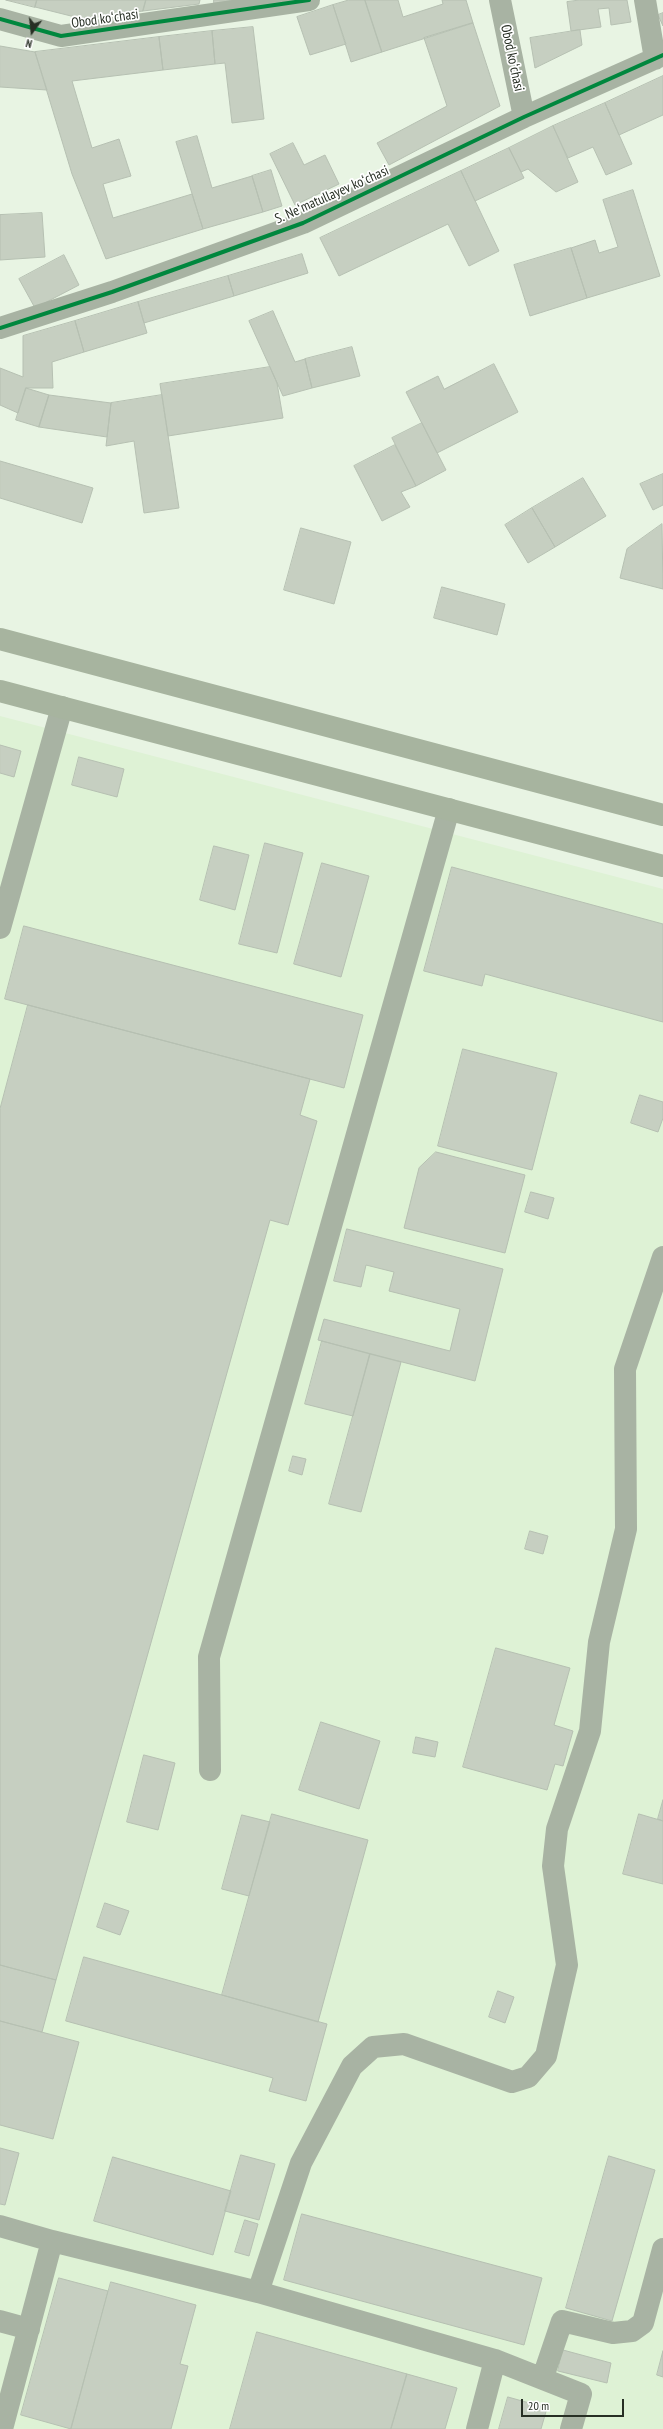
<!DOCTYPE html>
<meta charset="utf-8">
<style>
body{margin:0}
#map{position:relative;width:663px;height:2429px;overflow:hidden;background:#e8f4e3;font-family:"PT Sans Narrow",sans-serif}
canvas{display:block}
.north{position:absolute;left:12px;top:12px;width:40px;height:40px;-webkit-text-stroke:3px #fff;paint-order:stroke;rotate:195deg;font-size:11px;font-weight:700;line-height:16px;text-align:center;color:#272f24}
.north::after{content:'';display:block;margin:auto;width:14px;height:18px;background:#272f24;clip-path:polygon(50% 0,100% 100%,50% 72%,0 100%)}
.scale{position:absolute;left:521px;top:2399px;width:103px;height:18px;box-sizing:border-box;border:2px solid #272f24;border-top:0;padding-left:5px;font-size:12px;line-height:14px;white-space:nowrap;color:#272f24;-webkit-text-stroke:3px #fff;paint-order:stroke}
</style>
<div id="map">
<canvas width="663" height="2429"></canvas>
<div class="north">N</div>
<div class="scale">20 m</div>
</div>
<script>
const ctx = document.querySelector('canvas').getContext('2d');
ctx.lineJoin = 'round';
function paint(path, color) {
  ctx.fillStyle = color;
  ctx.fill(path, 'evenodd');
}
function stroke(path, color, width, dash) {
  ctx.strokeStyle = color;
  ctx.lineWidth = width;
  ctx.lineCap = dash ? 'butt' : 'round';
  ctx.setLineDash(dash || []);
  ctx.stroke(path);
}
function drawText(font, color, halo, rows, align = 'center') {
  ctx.font = font + ' "PT Sans Narrow",sans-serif';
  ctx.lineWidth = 3.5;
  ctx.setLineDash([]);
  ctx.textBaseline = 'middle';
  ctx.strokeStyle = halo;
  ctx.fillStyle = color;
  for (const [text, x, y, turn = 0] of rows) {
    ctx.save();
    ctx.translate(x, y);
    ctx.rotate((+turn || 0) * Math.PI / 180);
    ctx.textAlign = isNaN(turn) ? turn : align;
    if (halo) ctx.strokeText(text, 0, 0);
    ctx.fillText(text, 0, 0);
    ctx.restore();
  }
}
paint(new Path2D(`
 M 0,716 L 663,889 L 663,2429 L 0,2429 Z`), '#def2d5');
const building = new Path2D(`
 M 6,0 L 37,0 L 35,7 Z
 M 37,0 L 146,0 L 143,11 L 83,19 L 35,7 Z
 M 146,0 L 200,0 L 199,4 L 143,11 Z
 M 214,0 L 237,0 L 214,3 Z
 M 349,0 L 365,0 L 382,52 L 351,62 L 333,5 Z
 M 365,0 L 398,0 L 403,17 L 443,4 L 442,0 L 466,0 L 473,23 L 382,52 Z
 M 580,0 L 627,0 L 631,22 L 611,25 L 609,8 L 598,9 L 601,27 L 571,31 L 567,2 Z
 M 333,5 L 346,44 L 310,55 L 297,17 Z
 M 663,13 L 663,26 L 658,15 Z
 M 473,23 L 500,106 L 389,165 L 377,143 L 447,106 L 424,38 Z
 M 253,27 L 264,119 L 232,123 L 225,63 L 215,64 L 212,31 Z
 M 580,30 L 582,45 L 535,68 L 530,38 Z
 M 212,31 L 215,64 L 163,70 L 159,37 Z
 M 159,37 L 163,70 L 72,81 L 92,148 L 119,139 L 131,176 L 103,184 L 113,218 L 192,194 L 203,229 L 106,259 L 72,174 L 35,52 Z
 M 0,46 L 35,52 L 47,90 L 0,87 Z
 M 663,76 L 663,115 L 619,135 L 605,103 Z
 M 605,103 L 632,164 L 606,175 L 593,147 L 568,158 L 553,126 Z
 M 553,126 L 578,182 L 556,192 L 528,169 L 521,172 L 509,148 Z
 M 197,136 L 212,188 L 252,176 L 263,212 L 203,229 L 176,142 Z
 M 293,143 L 304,165 L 325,155 L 339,184 L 295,205 L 270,154 Z
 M 509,148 L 524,178 L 475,201 L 461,171 Z
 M 271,170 L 282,206 L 263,212 L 252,176 Z
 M 461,171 L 499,251 L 469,266 L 448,224 L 339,276 L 320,238 Z
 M 633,190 L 660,276 L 587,298 L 571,248 L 595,240 L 599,253 L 618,247 L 603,200 Z
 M 42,213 L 45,257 L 0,260 L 0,215 Z
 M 571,248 L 587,298 L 530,316 L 514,265 Z
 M 302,254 L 308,273 L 234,296 L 228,276 Z
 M 64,255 L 79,285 L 35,308 L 19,279 Z
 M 228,276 L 234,296 L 144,323 L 138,302 Z
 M 138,302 L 147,333 L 84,352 L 75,321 Z
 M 273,311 L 295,362 L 305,359 L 312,388 L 283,396 L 249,321 Z
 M 75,321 L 84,352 L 52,362 L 53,388 L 26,388 L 18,413 L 0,405 L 0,368 L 23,377 L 23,336 Z
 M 352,347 L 360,376 L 312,388 L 305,359 Z
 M 494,364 L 518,412 L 437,453 L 406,392 L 438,376 L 444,389 Z
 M 270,367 L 277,383 L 283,418 L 168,436 L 160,384 Z
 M 26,388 L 49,395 L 39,427 L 16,420 Z
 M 49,395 L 111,403 L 107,437 L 39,427 Z
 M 162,395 L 179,508 L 144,513 L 134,441 L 106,446 L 111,403 Z
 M 422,423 L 446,470 L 416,486 L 392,438 Z
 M 395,445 L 416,486 L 401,492 L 410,507 L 382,521 L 354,466 Z
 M 0,461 L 93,488 L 82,523 L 0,498 Z
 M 663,474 L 663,505 L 653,510 L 640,484 Z
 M 583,478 L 606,516 L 555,547 L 532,508 Z
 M 532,508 L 555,547 L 528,563 L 505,525 Z
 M 662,524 L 663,589 L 620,578 L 627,549 Z
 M 301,528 L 351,542 L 334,604 L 284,590 Z
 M 442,587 L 505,604 L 497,635 L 434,618 Z
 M 0,745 L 21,751 L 14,777 L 0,773 Z
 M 79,757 L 124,769 L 117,797 L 72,785 Z
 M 265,843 L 303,853 L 277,953 L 239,944 Z
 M 214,846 L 249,855 L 235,910 L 200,900 Z
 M 322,863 L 369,876 L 341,977 L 294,964 Z
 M 452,867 L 663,924 L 663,1022 L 485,974 L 482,986 L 424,971 Z
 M 24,926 L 363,1015 L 344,1088 L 5,999 Z
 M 28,1005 L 310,1079 L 300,1115 L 317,1121 L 288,1225 L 270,1220 L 56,1980 L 0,1965 L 0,1109 Z
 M 463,1049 L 557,1073 L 532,1170 L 438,1146 Z
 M 640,1095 L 663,1102 L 663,1118 L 658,1132 L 631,1123 Z
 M 436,1152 L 525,1175 L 505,1253 L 404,1228 L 419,1168 Z
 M 531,1192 L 554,1198 L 548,1219 L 525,1212 Z
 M 347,1229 L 503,1269 L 475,1381 L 318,1340 L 324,1319 L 450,1351 L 460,1309 L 389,1291 L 394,1272 L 366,1265 L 361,1287 L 334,1281 Z
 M 322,1341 L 370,1354 L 353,1416 L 305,1404 Z
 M 370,1354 L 401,1362 L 361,1512 L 329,1504 Z
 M 293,1456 L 306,1459 L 302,1475 L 289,1471 Z
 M 530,1531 L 548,1536 L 543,1554 L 525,1549 Z
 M 496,1648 L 570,1668 L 554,1725 L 573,1731 L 563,1766 L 555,1764 L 547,1790 L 463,1767 Z
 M 321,1722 L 380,1741 L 359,1809 L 299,1790 Z
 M 416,1737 L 438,1742 L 435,1757 L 413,1753 Z
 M 144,1755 L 175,1763 L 158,1830 L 127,1822 Z
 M 663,1800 L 663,1821 L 658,1819 Z
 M 272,1814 L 368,1840 L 318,2022 L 222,1995 Z
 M 639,1814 L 663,1821 L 663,1884 L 623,1874 Z
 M 242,1815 L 270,1822 L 249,1896 L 222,1889 Z
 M 105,1903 L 129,1911 L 120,1935 L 97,1927 Z
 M 84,1957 L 327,2024 L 306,2101 L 269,2091 L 273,2078 L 66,2021 Z
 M 0,1965 L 56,1980 L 42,2032 L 0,2021 Z
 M 498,1991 L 514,1997 L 505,2023 L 489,2017 Z
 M 0,2021 L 79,2042 L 53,2139 L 0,2125 Z
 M 0,2148 L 19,2153 L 5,2205 L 0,2204 Z
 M 241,2155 L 275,2164 L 259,2220 L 225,2211 Z
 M 609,2156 L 655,2170 L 612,2321 L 566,2308 Z
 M 113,2157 L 231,2191 L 213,2255 L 94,2221 Z
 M 302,2214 L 542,2278 L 524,2345 L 284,2280 Z
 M 245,2220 L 258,2224 L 249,2256 L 235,2252 Z
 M 59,2278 L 108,2291 L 71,2429 L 21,2415 Z
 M 111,2282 L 196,2305 L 180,2364 L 188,2366 L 171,2429 L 71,2429 Z
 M 257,2332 L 407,2374 L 391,2429 L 230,2429 Z
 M 563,2350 L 611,2363 L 607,2383 L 558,2371 Z
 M 663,2351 L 663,2377 L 657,2375 Z
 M 407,2374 L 457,2388 L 445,2429 L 391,2429 Z
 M 508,2397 L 547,2408 L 541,2429 L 499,2429 Z`);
paint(building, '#c6cfc1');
stroke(building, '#b6c0b2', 1);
stroke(new Path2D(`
 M 500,0 L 524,117
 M 645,0 L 655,59
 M 0,19 L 61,36 L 309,0
 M 0,328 L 112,292 L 303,223 L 524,117 L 663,55
 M 0,928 L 62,707
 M 210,1770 L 209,1657 L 449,809
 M 0,2226 L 52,2241 L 2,2429
 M 52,2241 L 258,2292 L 495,2360 L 581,2394 L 571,2429
 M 258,2292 L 301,2163 L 352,2066 L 373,2047 L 404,2044 L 512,2082 L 528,2077 L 546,2056 L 567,1965 L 553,1866 L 557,1829 L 590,1731 L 599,1642 L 626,1529 L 625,1369 L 663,1257
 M 0,2321 L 29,2329
 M 543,2377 L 562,2321 L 613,2333 L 632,2331 L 643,2323 L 663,2249
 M 477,2429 L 495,2360`), '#a8b3a3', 22);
stroke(new Path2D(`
 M 0,639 L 663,815
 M 0,691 L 663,866`), '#a7b49f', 22);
stroke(new Path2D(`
 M 0,19 L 61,36 L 309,0
 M 0,328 L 112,292 L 303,223 L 524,117 L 663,55`), '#00873e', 4);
drawText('14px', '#272f24', '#fff', [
 ["Obod koʻchasi",105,19,-8],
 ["Obod koʻchasi",512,58,78],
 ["S. Neʻmatullayev koʻchasi",332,195,-24]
]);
</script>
